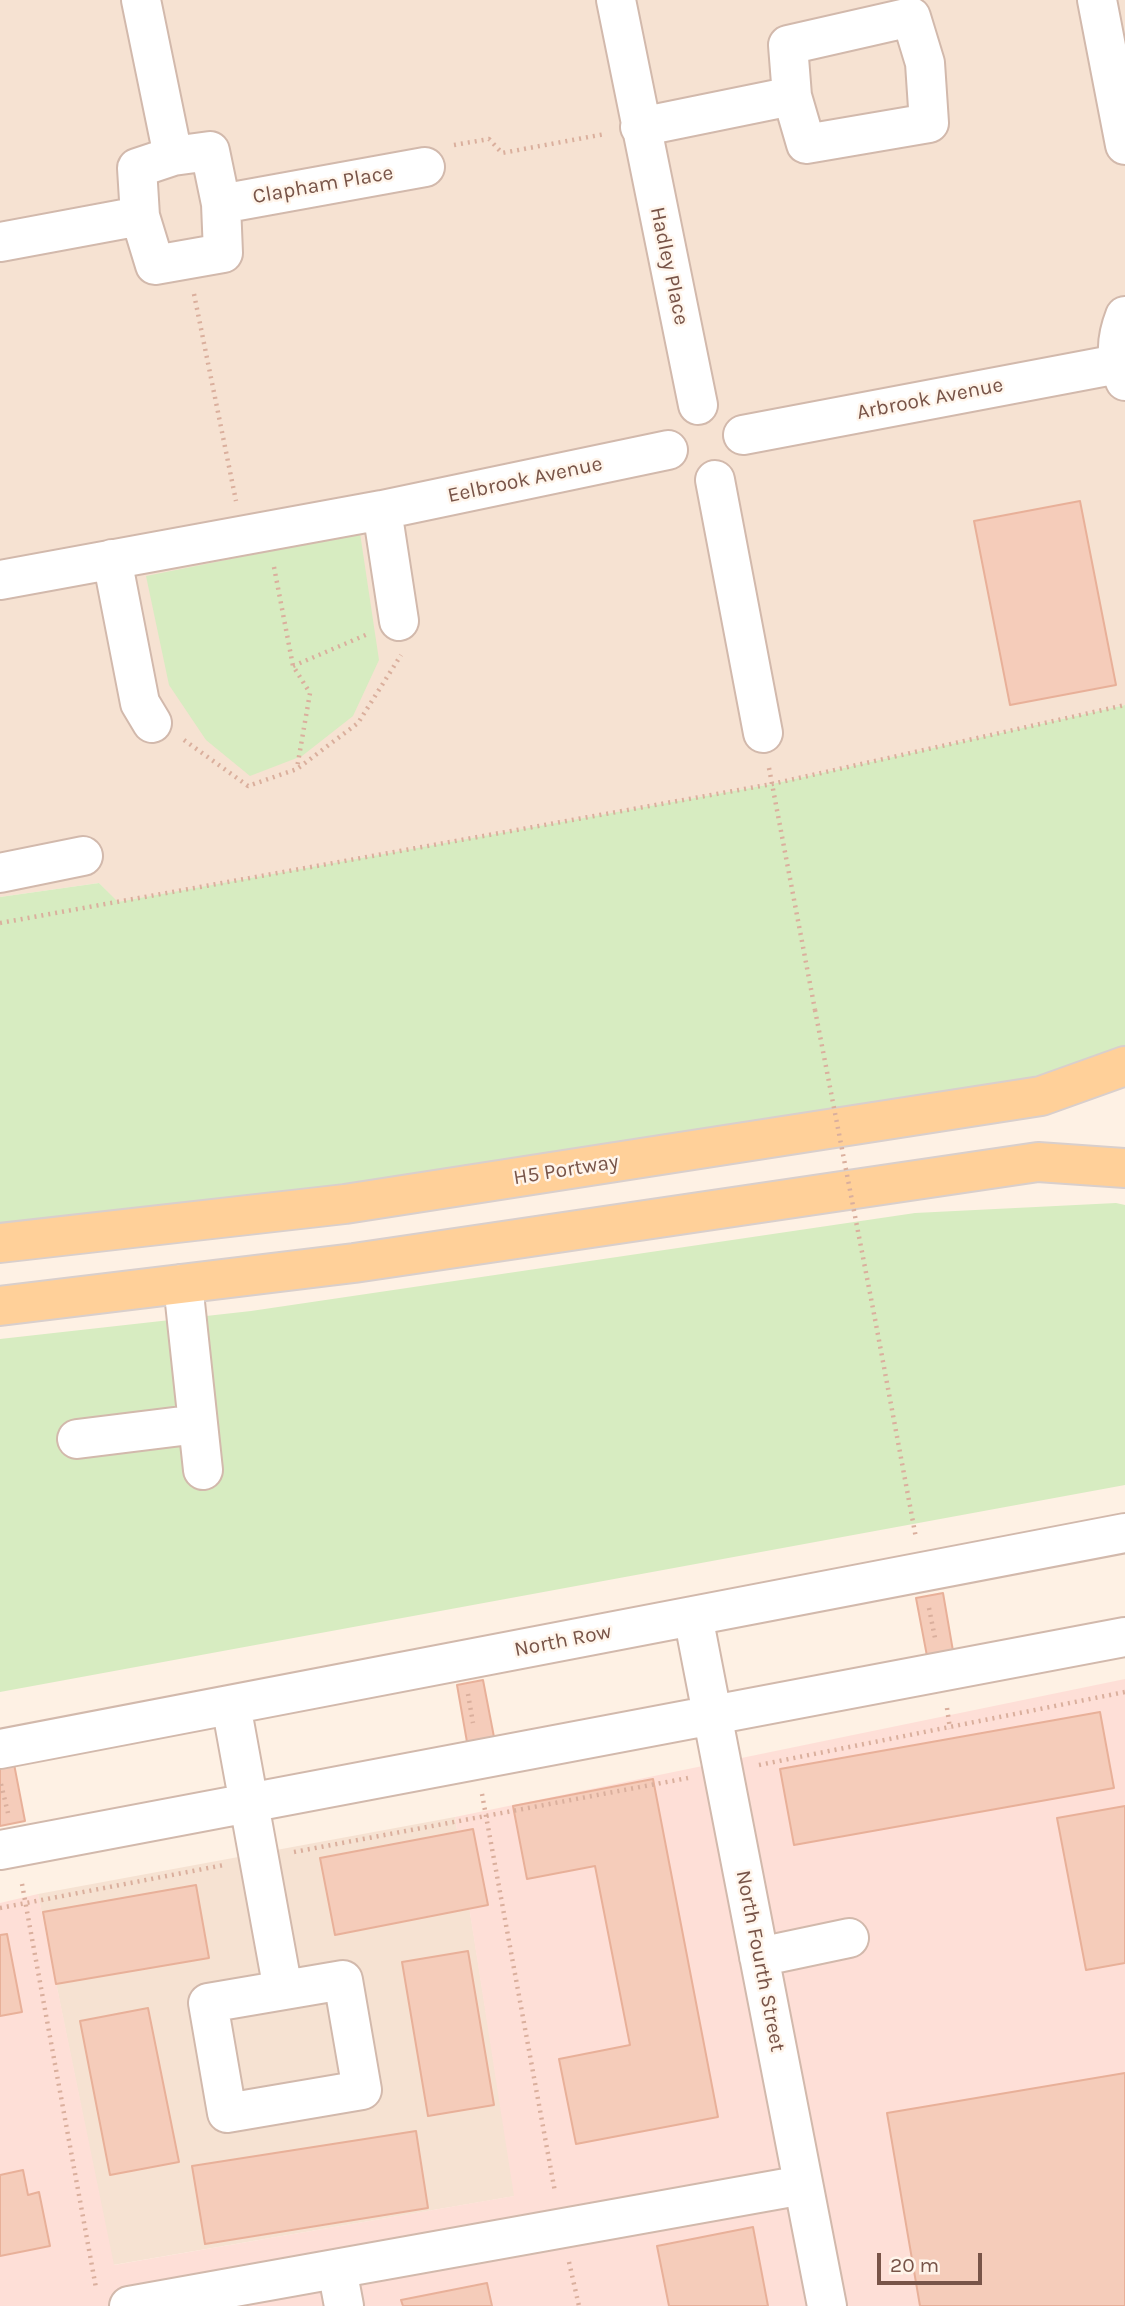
<!DOCTYPE html>
<style>
body{margin:0}
#map{position:relative;width:1125px;height:2306px;overflow:hidden;background:#fef1e4;font-family:Karla,sans-serif}
canvas{display:block}
.scale{position:absolute;left:877px;top:2253px;width:105px;height:32px;box-sizing:border-box;border:4px solid #785448;border-top:0;padding-left:9px;font-size:21px;line-height:24px;white-space:nowrap;color:#785448;-webkit-text-stroke:5px #fff5eb;paint-order:stroke}
</style>
<div id="map">
<canvas width="1125" height="2306"></canvas>
<div class="scale">20 m</div>
</div>
<script>
const ctx = document.querySelector('canvas').getContext('2d');
ctx.lineJoin = 'round';
function paint(path, color) {
  ctx.fillStyle = color;
  ctx.fill(path, 'evenodd');
}
function stroke(path, color, width, dash) {
  ctx.strokeStyle = color;
  ctx.lineWidth = width;
  ctx.lineCap = dash ? 'butt' : 'round';
  ctx.setLineDash(dash || []);
  ctx.stroke(path);
}
function drawText(font, color, halo, rows, align = 'center') {
  ctx.font = font + ' Karla,sans-serif';
  ctx.lineWidth = 5;
  ctx.setLineDash([]);
  ctx.textBaseline = 'middle';
  ctx.strokeStyle = halo;
  ctx.fillStyle = color;
  for (const [text, x, y, turn = 0] of rows) {
    ctx.save();
    ctx.translate(x, y);
    ctx.rotate((+turn || 0) * Math.PI / 180);
    ctx.textAlign = isNaN(turn) ? turn : align;
    if (halo) ctx.strokeText(text, 0, 0);
    ctx.fillText(text, 0, 0);
    ctx.restore();
  }
}
paint(new Path2D(`
 M 0,0 L 1125,0 L 1125,705 L 772,784 L 118,903 L 99,883 L 0,897 Z
 M 455,1817 L 515,2196 L 113,2265 L 38,1894 Z`), '#f6e2d2');
paint(new Path2D(`
 M 1125,1679 L 1125,2306 L 0,2306 L 0,1903 L 38,1894 L 114,2265 L 514,2196 L 455,1817 Z`), '#fedfd7');
paint(new Path2D(`
 M 360,533 L 379,660 L 353,716 L 302,756 L 250,776 L 206,740 L 169,685 L 146,576 Z
 M 1125,705 L 1125,1066 L 0,1243 L 0,897 L 99,883 L 118,902 L 772,784 Z
 M 1116,1203 L 1125,1205 L 1125,1485 L 0,1692 L 0,1339 L 251,1311 L 915,1213 Z`), '#d7ecc1');
const building = new Path2D(`
 M 1080,501 L 1116,685 L 1010,705 L 974,521 Z
 M 943,1593 L 953,1651 L 927,1656 L 916,1598 Z
 M 483,1680 L 494,1737 L 467,1742 L 457,1685 Z
 M 1100,1712 L 1114,1788 L 794,1845 L 780,1769 Z
 M 14,1764 L 25,1821 L 0,1826 L 0,1766 Z
 M 653,1779 L 718,2117 L 576,2144 L 559,2059 L 630,2045 L 595,1866 L 527,1879 L 513,1806 Z
 M 1125,1806 L 1125,1963 L 1086,1970 L 1057,1818 Z
 M 473,1829 L 488,1905 L 335,1935 L 320,1858 Z
 M 196,1885 L 209,1958 L 56,1984 L 43,1912 Z
 M 7,1934 L 22,2012 L 0,2016 L 0,1935 Z
 M 468,1951 L 494,2105 L 428,2116 L 402,1962 Z
 M 148,2008 L 179,2162 L 110,2175 L 80,2021 Z
 M 1125,2073 L 1125,2306 L 920,2306 L 887,2113 Z
 M 416,2131 L 428,2208 L 205,2244 L 192,2166 Z
 M 23,2170 L 28,2195 L 39,2192 L 50,2246 L 0,2256 L 0,2175 Z
 M 753,2227 L 768,2306 L 669,2306 L 657,2246 Z
 M 487,2283 L 492,2306 L 403,2306 L 401,2300 Z`);
paint(building, '#f5ccba');
stroke(building, '#e8b099', 2);
const minor = new Path2D(`
 M 141,0 L 173,156
 M 616,0 L 698,405
 M 1097,0 L 1125,145
 M 640,127 L 792,96 L 788,45 L 911,17 L 925,63 L 929,123 L 806,144 L 792,96
 M 210,151 L 221,204 L 223,253 L 155,265 L 140,216 L 137,168 L 173,156 Z
 M 221,204 L 425,167
 M 0,242 L 140,216
 M 1125,316 C 1116,339 1115,358 1125,381
 M 743,435 L 1118,364
 M 715,480 L 763,733
 M 382,510 L 399,621
 M 112,559 L 140,703 L 152,723
 M 0,580 L 382,510 L 668,450
 M 0,873 L 83,856
 M 183,1284 L 203,1470
 M 77,1439 L 198,1424
 M 693,1616 L 827,2306
 M 231,1705 L 283,1990
 M 0,1749 L 1125,1533
 M 0,1850 L 1125,1637
 M 759,1957 L 849,1938
 M 343,1980 L 362,2090 L 227,2113 L 208,2003 Z
 M 337,2269 L 344,2306
 M 129,2306 L 803,2185`);
const major = new Path2D(`
 M 0,1243 L 345,1204 L 1041,1096 L 1125,1066
 M 0,1306 L 354,1263 L 1038,1162 L 1125,1168`);
stroke(minor, '#d2b9ac', 42);
stroke(major, '#d9cfcc', 42);
stroke(new Path2D(`
 M 454,145 L 489,139 L 502,153 L 605,134
 M 194,294 L 236,501
 M 274,567 L 293,666 L 310,693 L 297,768
 M 293,666 L 368,634
 M 184,740 L 248,786 L 297,769 L 358,723 L 401,655
 M 769,768 L 815,1010
 M 0,923 L 772,784 L 1125,705
 M 875,1319 L 916,1538
 M 929,1608 L 935,1638
 M 468,1694 L 473,1723
 M 947,1708 L 950,1729
 M 759,1765 L 1125,1692
 M 1,1784 L 8,1813
 M 482,1794 L 555,2192
 M 294,1852 L 688,1778
 M 22,1884 L 96,2288
 M 0,1908 L 224,1865
 M 569,2262 L 579,2306`), '#daaf9d', 4.5, [2, 5]);
stroke(minor, '#fff', 38);
stroke(major, '#ffd099', 38);
stroke(new Path2D(`
 M 815,1010 L 875,1319`), '#daaf9d', 4.5, [2, 5]);
drawText('21px', '#785448', '#fff5eb', [
 ["Clapham Place",323,185,-10],
 ["Hadley Place",669,266,78],
 ["Arbrook Avenue",930,399,-11],
 ["Eelbrook Avenue",525,480,-12],
 ["H5 Portway",566,1170,-9],
 ["North Row",563,1641,-11],
 ["North Fourth Street",760,1961,79]
]);
</script>
